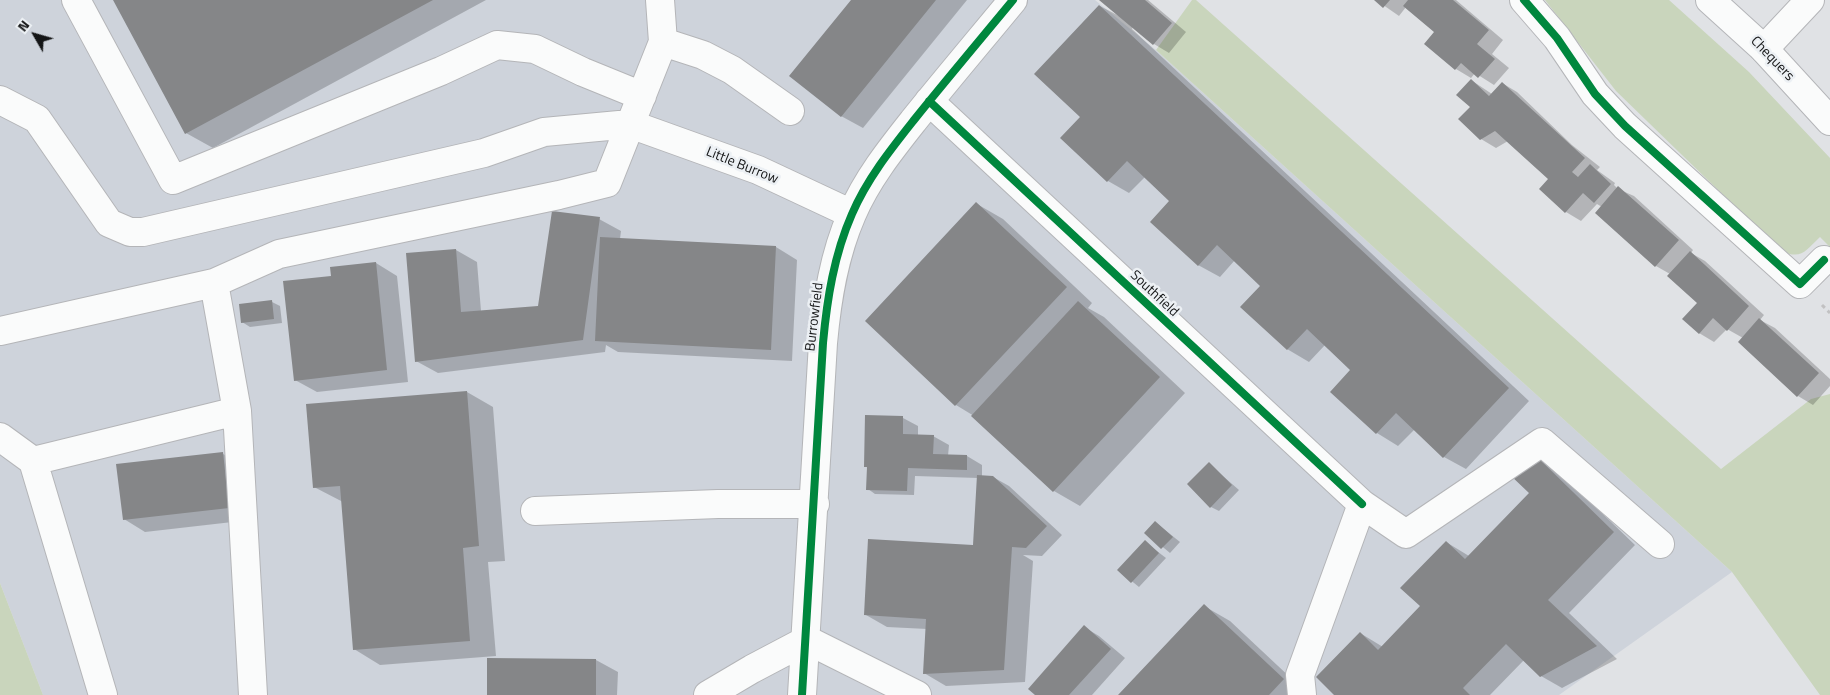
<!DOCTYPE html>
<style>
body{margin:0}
#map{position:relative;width:1830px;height:695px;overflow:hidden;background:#e0e2e5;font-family:"Titillium Web",sans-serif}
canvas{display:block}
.north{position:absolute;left:10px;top:10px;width:50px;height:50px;-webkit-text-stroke:4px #ecf0f4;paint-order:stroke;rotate:308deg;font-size:14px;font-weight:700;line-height:20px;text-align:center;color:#141516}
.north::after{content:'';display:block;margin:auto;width:18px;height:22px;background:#141516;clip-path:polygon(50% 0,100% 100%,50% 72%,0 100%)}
</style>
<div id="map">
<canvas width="1830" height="695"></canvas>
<div class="north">N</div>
</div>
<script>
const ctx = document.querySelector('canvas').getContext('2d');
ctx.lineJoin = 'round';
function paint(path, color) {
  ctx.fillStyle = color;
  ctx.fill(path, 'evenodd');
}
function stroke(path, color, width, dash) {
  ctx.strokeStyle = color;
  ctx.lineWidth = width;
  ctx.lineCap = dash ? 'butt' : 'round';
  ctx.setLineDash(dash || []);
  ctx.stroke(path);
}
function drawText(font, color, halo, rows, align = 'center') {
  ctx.font = font + ' "Titillium Web",sans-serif';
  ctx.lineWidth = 5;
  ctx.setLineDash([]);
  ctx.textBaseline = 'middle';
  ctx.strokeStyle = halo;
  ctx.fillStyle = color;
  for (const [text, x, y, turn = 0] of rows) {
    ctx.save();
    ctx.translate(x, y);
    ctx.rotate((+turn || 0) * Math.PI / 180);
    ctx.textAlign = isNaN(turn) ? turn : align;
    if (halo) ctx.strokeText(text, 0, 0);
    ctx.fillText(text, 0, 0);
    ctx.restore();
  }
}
paint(new Path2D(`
 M 0,0 L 1095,0 L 1156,50 L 1732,572 L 1559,695 L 43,695 L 0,583 Z`), '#ced3db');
paint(new Path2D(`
 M 1192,0 L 1196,0 L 1721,469 L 1811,399 L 1830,394 L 1830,695 L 1820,695 L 1732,572 L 1156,50 Z
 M 1545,0 L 1669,0 L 1749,72 L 1830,158 L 1830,247 L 1820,237 C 1805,251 1802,260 1781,251 L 1616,91 Z
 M 0,583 L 43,695 L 0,695 Z`), '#c9d5bc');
paint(new Path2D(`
 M 114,0 L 486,0 L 213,148 L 186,133 Z
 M 852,0 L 967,0 L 863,128 L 841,116 Z
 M 1101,0 L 1148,0 L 1186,32 L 1169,53 L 1154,44 L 1133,27 L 1132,29 L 1529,401 L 1466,469 L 1444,457 L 1415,429 L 1398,446 L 1377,433 L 1332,392 L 1352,370 L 1325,345 L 1309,362 L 1287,349 L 1262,286 L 1235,260 L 1220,277 L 1198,265 L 1171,201 L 1145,177 L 1129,193 L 1108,181 L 1082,117 L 1100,6 L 1121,17 Z
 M 1376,0 L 1456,0 L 1503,40 L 1492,54 L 1509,68 L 1494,85 L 1475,73 L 1471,78 L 1456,69 L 1426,44 L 1436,32 L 1406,7 L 1399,16 Z
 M 1471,80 L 1492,94 L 1502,83 L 1517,92 L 1572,145 L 1600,167 L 1597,170 L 1615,183 L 1614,185 L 1618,189 L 1634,196 L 1693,250 L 1691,253 L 1705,261 L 1764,315 L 1760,320 L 1775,328 L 1830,379 L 1830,386 L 1813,405 L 1798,396 L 1743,338 L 1727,329 L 1714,342 L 1699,333 L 1699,303 L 1670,274 L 1656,266 L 1596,213 L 1602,207 L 1597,204 L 1581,221 L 1566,212 L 1550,179 L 1508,141 L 1496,148 L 1481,139 L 1471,107 Z
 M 977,204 L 1003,219 L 1092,303 L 1088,308 L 1104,317 L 1185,393 L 1080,506 L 1054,491 L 974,416 L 956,405 L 867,321 Z
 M 599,219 L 621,231 L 620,239 L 776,247 L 797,260 L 792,361 L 618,352 L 606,345 L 605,352 L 438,373 L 416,361 L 456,250 L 477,262 L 481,311 L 539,307 Z
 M 376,263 L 397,276 L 408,382 L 317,392 L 295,380 L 333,277 Z
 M 272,302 L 280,306 L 282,323 L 250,327 L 242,322 L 240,306 Z
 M 467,392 L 493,407 L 505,561 L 488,562 L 496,656 L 380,665 L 354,649 L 343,502 L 314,487 Z
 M 903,418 L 918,426 L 918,436 L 933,436 L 949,445 L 948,456 L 967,456 L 982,465 L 982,477 L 993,477 L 1009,486 L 1062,535 L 1042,556 L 1023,555 L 1033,561 L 1025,682 L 946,686 L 924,673 L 927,629 L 887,627 L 866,615 L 974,546 L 978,478 L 915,476 L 914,495 L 875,494 L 868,489 L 868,468 L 865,466 Z
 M 1531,453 L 1552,465 L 1635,545 L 1569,613 L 1617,659 L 1562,688 L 1541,676 L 1524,660 L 1490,695 L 1336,695 L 1360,633 L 1383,647 L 1421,606 L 1446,542 L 1469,556 L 1531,493 Z
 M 223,454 L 244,466 L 250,520 L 145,532 L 124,519 Z
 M 1209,464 L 1239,490 L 1219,511 L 1211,507 Z
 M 1155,522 L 1180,542 L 1170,553 L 1146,533 Z
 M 1145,542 L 1166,558 L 1139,587 L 1118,570 Z
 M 1204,606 L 1230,621 L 1309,695 L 1119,695 Z
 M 1084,627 L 1099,636 L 1125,658 L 1092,695 L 1037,695 Z
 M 488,660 L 596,660 L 618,672 L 617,695 L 488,695 Z`), '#0003');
paint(new Path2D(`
 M 113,0 L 433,0 L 185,134 Z
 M 851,0 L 936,0 L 841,117 L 789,76 Z
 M 1099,0 L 1145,0 L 1172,23 L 1153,45 Z
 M 1374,0 L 1390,0 L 1383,8 Z
 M 1408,0 L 1453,0 L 1489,30 L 1477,44 L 1495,59 L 1478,78 L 1461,63 L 1455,70 L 1424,44 L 1434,32 L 1403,6 Z
 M 1099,5 L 1509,388 L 1443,458 L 1396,413 L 1376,434 L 1330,392 L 1350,370 L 1328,349 L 1307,329 L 1287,350 L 1240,307 L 1260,286 L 1217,245 L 1198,266 L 1150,222 L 1169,201 L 1127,161 L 1107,182 L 1060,138 L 1080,117 L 1034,74 Z
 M 1471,79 L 1489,96 L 1502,82 L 1585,158 L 1572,172 L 1578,177 L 1590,164 L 1611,184 L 1594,203 L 1583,193 L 1565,213 L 1539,189 L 1548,179 L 1495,131 L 1480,140 L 1458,119 L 1470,107 L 1456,95 Z
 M 1618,186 L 1679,240 L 1655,267 L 1595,213 Z
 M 976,202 L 1067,287 L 955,406 L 865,321 Z
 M 552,211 L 600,217 L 583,340 L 415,362 L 406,253 L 456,249 L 461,312 L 538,306 Z
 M 600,237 L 776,246 L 771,350 L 595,341 Z
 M 1690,251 L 1749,306 L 1727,331 L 1713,318 L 1699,334 L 1682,319 L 1697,303 L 1667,276 Z
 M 376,262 L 387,370 L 294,381 L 283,281 L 331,276 L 330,267 Z
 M 272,300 L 274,319 L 241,323 L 239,304 Z
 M 1078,301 L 1160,377 L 1053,492 L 971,416 Z
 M 1759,318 L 1819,373 L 1797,397 L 1738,342 Z
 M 467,391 L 479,546 L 463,548 L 470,641 L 353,650 L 340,486 L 313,488 L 306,404 Z
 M 865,415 L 903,416 L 903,434 L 934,435 L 933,454 L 967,455 L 967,470 L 908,468 L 907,491 L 866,490 L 867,467 L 864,467 Z
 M 1531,451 L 1614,532 L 1548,600 L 1597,646 L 1540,677 L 1506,644 L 1463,688 L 1470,695 L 1334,695 L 1316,677 L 1360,632 L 1378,650 L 1420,606 L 1400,588 L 1446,541 L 1465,559 L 1529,493 L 1509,474 Z
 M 223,452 L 229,508 L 123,520 L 116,464 Z
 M 1209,462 L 1232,485 L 1210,508 L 1187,484 Z
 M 977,475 L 993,476 L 1047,526 L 1026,548 L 1012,547 L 1004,670 L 923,674 L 926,619 L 864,615 L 868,539 L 973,545 Z
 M 1155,521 L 1173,537 L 1161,549 L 1144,533 Z
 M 1145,540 L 1159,553 L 1131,583 L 1117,570 Z
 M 1204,604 L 1284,679 L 1269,695 L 1118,695 Z
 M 1084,625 L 1111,649 L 1069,695 L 1035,695 L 1028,689 Z
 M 487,658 L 596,659 L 596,695 L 487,695 Z`), '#858688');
const minor = new Path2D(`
 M 76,0 L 173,180 L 441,71 L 497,45 L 535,49 L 583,72 L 642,96
 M 1524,0 L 1557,38 L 1595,94 L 1625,126 L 1800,284 L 1824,260
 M 663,42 L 703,55 L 732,70 L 790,111
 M 1764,49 L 1810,0
 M 0,100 L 37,119 L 109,223 L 130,232 L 143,232 L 484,153 L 544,132 L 630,124 L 758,170 L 852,214
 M 929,101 L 1362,504 L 1406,534 L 1542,442 L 1660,544
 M 214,283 L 237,411 L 253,695
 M 0,331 L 214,283 L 279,254 L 559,195 L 607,183 L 663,42 L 660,0
 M 0,437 L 33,461
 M 535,511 L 718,504 L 815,504
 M 103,695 L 33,461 L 237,411
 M 708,695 L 752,669 L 807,640 L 917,695
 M 802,695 L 823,343 C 827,299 834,255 852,214 C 867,179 891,149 914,120 C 947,79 980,40 1013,0
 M 1302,695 L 1300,675 L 1362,504`);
const major = new Path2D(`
 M 1710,0 L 1764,49 L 1830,121`);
stroke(minor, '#b4b5b8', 30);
stroke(major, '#b4b5b8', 30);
stroke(new Path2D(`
 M 1822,305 L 1830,313`), '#c1c1c2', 3, [4, 4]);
stroke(minor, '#fafbfb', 28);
stroke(major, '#fafbfb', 28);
stroke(new Path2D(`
 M 1524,0 L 1557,38 L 1595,94 L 1625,126 L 1800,284 L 1824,260
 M 929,101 L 1362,504
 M 802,695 L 823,343 C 827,299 834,255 852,214 C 867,179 891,149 914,120 C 947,79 980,40 1013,0`), '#00873e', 8);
drawText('14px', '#141516', '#ecf0f4', [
 ["Chequers",1772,59,46],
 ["Little Burrow",742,166,22],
 ["Southfield",1154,294,43],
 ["Burrowfield",815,317,-83]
]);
</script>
